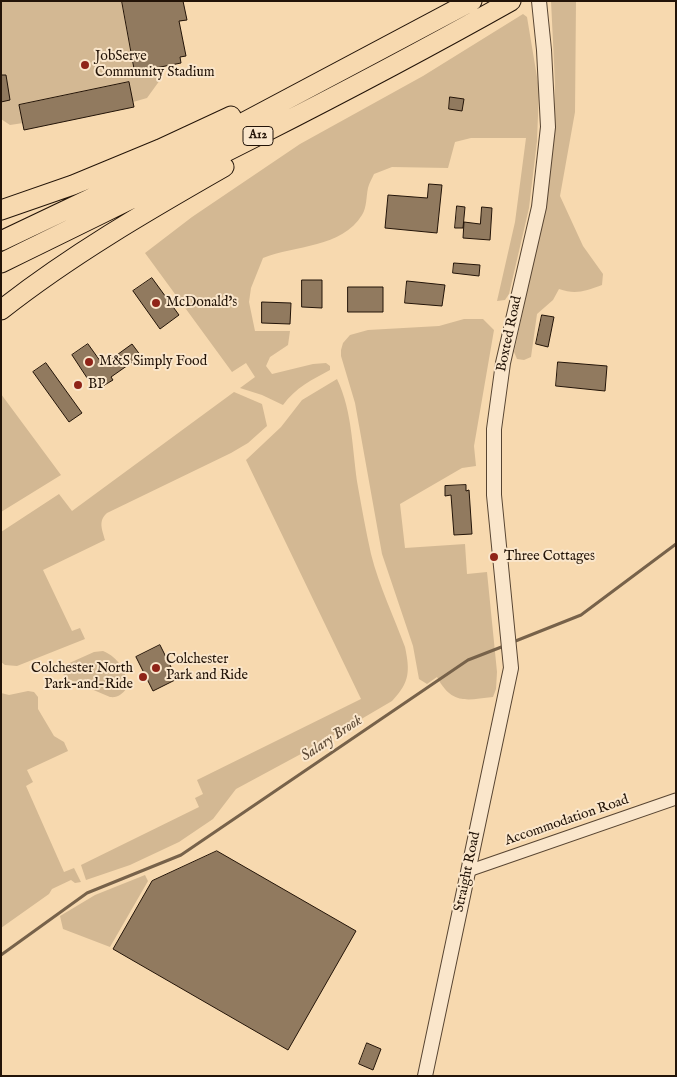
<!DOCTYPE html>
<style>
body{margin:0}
#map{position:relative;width:677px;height:1077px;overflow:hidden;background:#f7d9af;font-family:"IM FELL English",serif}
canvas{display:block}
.frame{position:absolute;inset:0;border:2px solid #231408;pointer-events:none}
</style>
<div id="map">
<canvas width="677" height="1077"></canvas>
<div class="frame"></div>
</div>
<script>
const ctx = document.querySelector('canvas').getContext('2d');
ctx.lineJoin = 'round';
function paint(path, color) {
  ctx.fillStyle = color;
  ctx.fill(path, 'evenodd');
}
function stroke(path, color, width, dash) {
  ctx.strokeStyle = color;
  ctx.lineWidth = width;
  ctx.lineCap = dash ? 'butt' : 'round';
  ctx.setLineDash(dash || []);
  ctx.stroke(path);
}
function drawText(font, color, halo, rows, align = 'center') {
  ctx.font = font + ' "IM FELL English",serif';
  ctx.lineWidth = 4;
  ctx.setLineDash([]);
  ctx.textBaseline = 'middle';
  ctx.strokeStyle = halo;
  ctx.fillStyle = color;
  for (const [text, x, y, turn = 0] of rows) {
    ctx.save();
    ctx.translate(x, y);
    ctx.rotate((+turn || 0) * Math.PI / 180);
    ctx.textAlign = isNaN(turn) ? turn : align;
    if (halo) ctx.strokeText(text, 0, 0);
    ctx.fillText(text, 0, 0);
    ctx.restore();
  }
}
paint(new Path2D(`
 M 1,1 L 183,1 L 187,20 L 179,22 L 186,56 L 180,57 L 181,63 L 158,68 L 160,80 L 147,98 L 133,102 L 134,107 L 24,130 L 23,123 L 10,125 L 1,119 Z
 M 551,1 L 576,1 L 575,112 L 560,196 L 583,246 L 603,274 L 602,285 C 585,291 576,295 559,289 L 553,300 L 537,314 L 531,357 L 524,360 L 517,359 L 514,352 L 525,302 L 554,128 L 555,83 Z
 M 523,14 L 527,17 L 539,89 L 537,141 L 529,208 L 509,294 L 505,300 L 497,301 L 515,222 L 526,138 L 471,138 L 455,142 L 448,168 L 392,167 L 374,174 C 372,179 369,183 368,188 C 366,197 367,207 362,215 C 342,248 295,245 263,258 L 251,288 L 249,302 L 255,331 L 290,331 L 288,345 L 270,357 L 266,366 L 272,374 L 313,364 L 326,363 L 330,366 L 330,370 C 313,379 295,388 283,405 L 262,395 L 240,388 L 255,377 L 246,363 L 232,372 L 145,253 L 192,217 L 300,144 L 423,76 Z
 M 464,319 L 483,319 L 494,330 L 474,446 L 476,466 L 462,468 L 400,504 L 405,548 L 465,544 L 467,574 L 487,572 L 497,672 L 496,689 L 493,697 C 466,700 452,705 437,677 L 427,684 L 419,679 L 413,646 L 382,554 L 355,403 L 341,356 L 341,350 L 343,343 L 350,335 L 368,330 L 439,326 Z
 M 337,379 C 353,412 352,451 358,487 C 362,509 366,532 371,554 C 379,586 394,617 405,647 C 410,671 410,682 392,701 L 312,748 L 236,789 L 213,819 L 179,842 L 130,865 L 86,880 L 81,865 L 199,807 L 195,798 L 203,794 L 197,780 L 361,699 L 246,460 L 281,427 L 302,400 Z
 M 234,392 L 262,404 L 267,426 L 248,443 L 231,453 L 107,513 C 98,521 102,529 105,540 L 43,570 L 72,631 L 80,628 L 85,639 L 17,666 L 5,665 L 1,662 L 1,532 L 59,494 L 72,511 Z
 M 1,394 L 61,475 L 1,512 Z
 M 103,651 C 118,657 129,673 126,689 C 122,694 118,698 110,697 L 70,680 C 63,676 61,672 65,665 L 94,652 Z
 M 28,691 L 34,692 L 38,697 L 38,709 L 54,736 L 64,742 L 68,751 L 27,770 L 33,782 L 26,786 L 64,872 L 74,868 L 81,882 L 75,883 L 71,880 L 52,889 L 49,894 L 1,928 L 1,693 L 9,695 Z
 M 145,875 L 148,881 L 110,947 L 63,929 L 60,916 L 95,895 Z`), '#d3b893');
stroke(new Path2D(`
 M 513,642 L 581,615 L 676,544
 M 1,955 L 87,893 L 181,855 L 468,660 L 504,646`), '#77624a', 3);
const building = new Path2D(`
 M 122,1 L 183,1 L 187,20 L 179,21 L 186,56 L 180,57 L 181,63 L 135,72 Z
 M 1,75 L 6,75 L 10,100 L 1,102 Z
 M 129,82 L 134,107 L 24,130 L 19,105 Z
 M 450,97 L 464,99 L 462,111 L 449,109 Z
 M 429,184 L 442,185 L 437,233 L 385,228 L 388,195 L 427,198 Z
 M 457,206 L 465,207 L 463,228 L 455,228 Z
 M 482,207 L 492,208 L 490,240 L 463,238 L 464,222 L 480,224 Z
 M 454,263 L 480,265 L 479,276 L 453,273 Z
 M 152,278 L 179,315 L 160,329 L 133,291 Z
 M 302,280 L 322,280 L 322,308 L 302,307 Z
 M 407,281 L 445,285 L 442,306 L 405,303 Z
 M 348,287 L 383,287 L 383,312 L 348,312 Z
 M 262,302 L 291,303 L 290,324 L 262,323 Z
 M 542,315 L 554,317 L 548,347 L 536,344 Z
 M 88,344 L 103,365 L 132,344 L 141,356 L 111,377 L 113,380 L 103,386 L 101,382 L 93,387 L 72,355 Z
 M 558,362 L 607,366 L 605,391 L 556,386 Z
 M 46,363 L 82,413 L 69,422 L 33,372 Z
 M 466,485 L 466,491 L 469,490 L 472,534 L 454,535 L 451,495 L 445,496 L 445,486 Z
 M 160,645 L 177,679 L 153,691 L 136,657 Z
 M 217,851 L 356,931 L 288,1050 L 113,949 L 152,881 Z
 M 367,1043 L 381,1049 L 373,1070 L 359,1064 Z`);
paint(building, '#917a5f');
stroke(building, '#231408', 1);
const minor = new Path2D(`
 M 468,871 L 676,799`);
const tertiary = new Path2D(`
 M 425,1076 L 511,668 L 494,495 L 494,429 L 503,363 L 539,207 L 548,127 L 544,50 L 539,1`);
const trunk = new Path2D(`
 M 1,210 L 73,185 L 160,149 L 231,116
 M 1,241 L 186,153 L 472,1
 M 1,263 C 173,179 344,95 511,1
 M 1,310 C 71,255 147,211 224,167`);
stroke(minor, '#584532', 13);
stroke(tertiary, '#584532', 16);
stroke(trunk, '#231408', 21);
stroke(minor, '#fae6cb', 11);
stroke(tertiary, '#fae6cb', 14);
stroke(trunk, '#f7d9af', 19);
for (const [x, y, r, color] of [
 [85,65,5,"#8f2418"],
 [156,303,5,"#8f2418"],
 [89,362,5,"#8f2418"],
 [78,385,5,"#8f2418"],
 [494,557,5,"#8f2418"],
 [156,668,5,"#8f2418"],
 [143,677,5,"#8f2418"]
]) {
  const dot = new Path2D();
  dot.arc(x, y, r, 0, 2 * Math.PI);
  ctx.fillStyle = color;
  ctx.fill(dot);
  stroke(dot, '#fae6cb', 2);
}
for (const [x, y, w] of [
 [258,136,30]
]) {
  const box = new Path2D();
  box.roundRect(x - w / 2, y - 9.5, w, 19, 4);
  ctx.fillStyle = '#fae6cb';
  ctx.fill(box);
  stroke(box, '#231408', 1);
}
drawText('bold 12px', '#231408', null, [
 ["A12",258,136]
]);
drawText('14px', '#231408', '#fae6cb', [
 ["JobServe",95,57],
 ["Community Stadium",95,73],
 ["McDonald's",166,303],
 ["M&S Simply Food",99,362],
 ["BP",88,385],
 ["Three Cottages",504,557],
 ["Colchester",166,660],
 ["Park and Ride",166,676],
 ["Colchester North",133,669,"right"],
 ["Park-and-Ride",133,685,"right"]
], 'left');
drawText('14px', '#231408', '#fae6cb', [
 ["Boxted Road",510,334,-78],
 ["Accommodation Road",567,821,-19],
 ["Straight Road",468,872,-78]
]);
drawText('italic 15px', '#5b4834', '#fae6cb', [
 ["Salary Brook",332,739,-34]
]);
</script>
